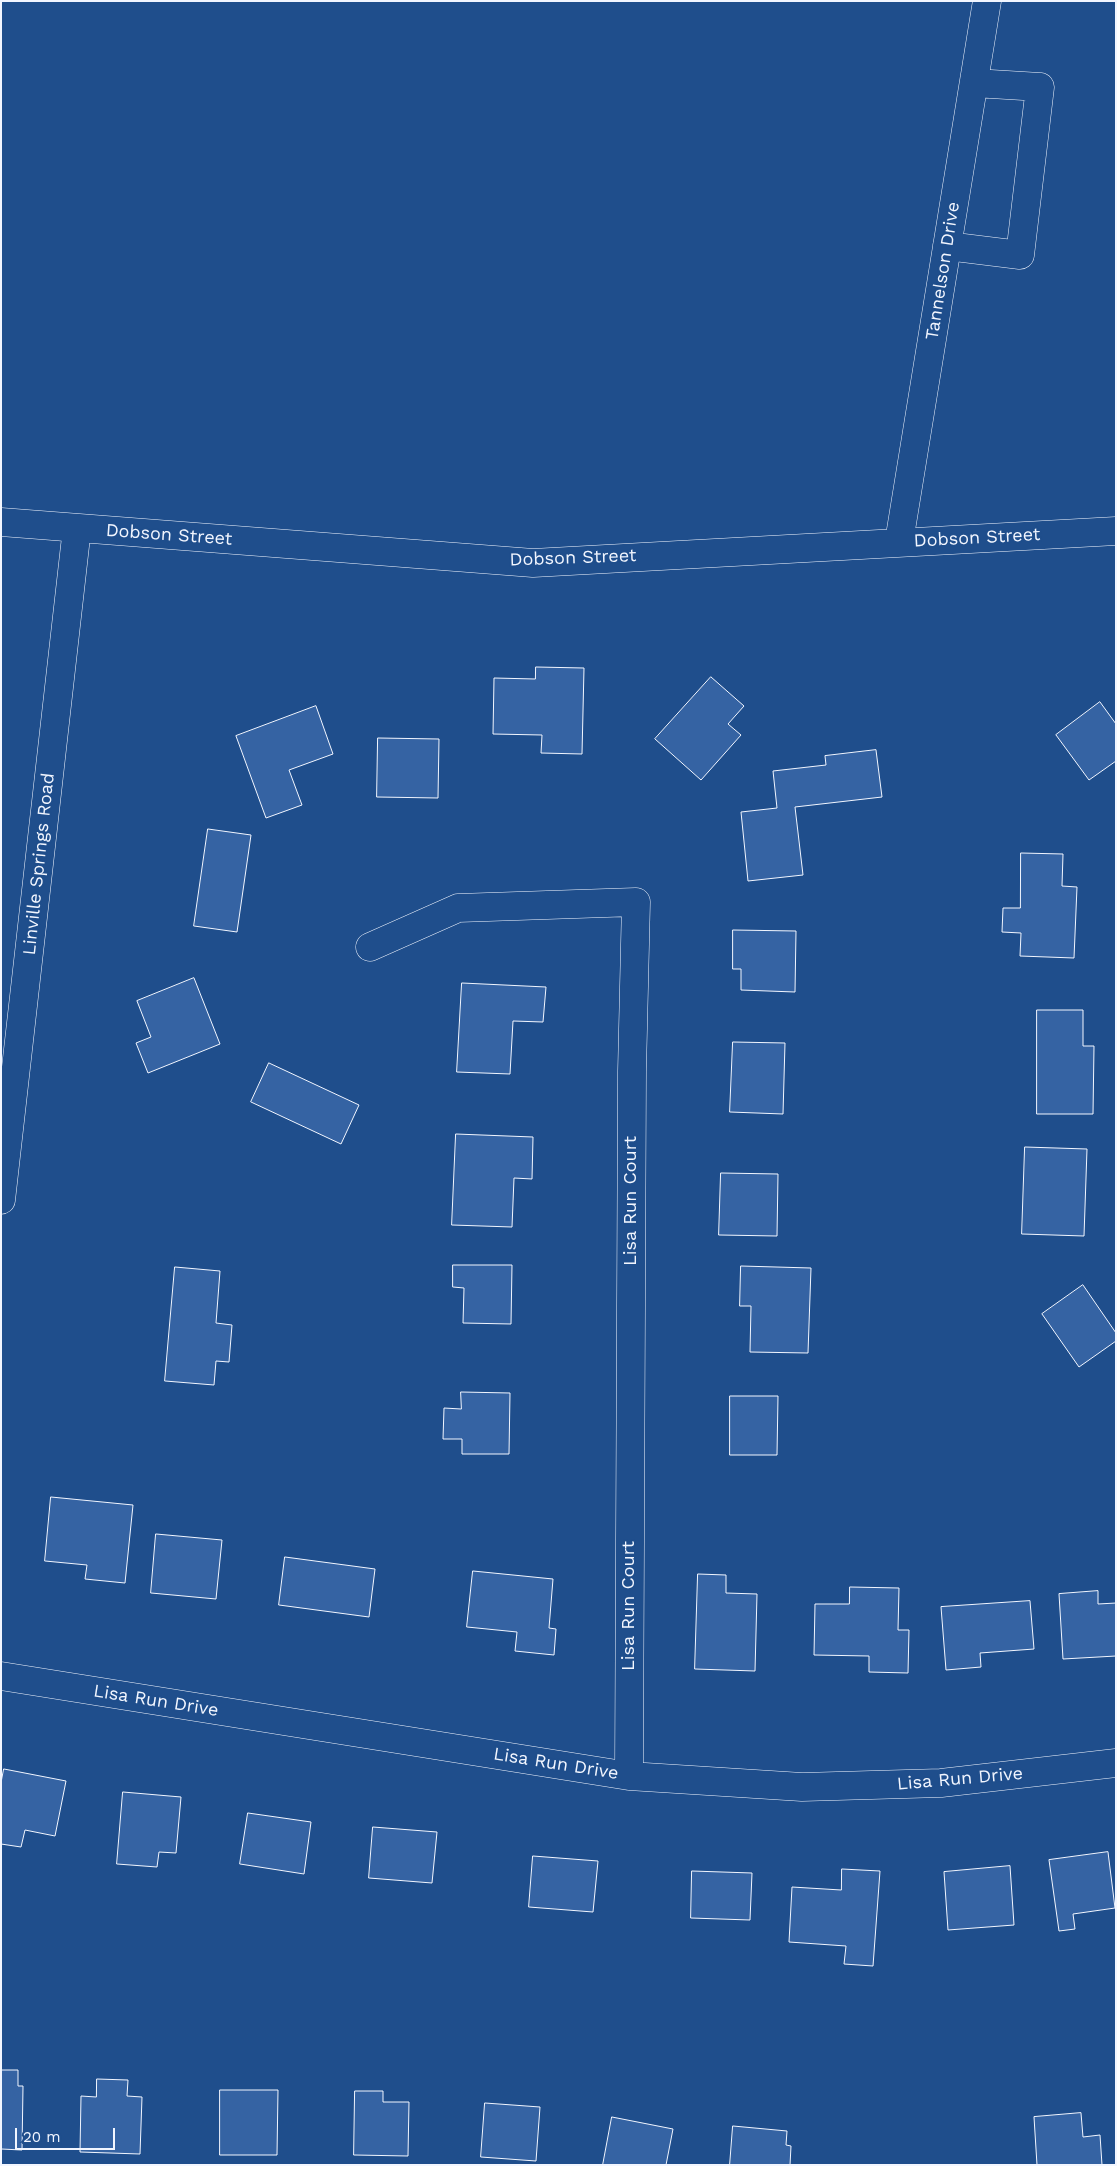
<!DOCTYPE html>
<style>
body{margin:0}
#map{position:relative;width:1117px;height:2166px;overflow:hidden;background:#1f4e8c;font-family:"Work Sans",sans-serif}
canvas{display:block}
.frame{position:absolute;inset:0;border:2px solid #f2f6ff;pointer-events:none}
.scale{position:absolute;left:15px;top:2128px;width:100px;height:22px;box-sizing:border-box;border:2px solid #f2f6ff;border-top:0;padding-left:6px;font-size:15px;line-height:18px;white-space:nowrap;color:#f2f6ff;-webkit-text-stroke:4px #1f4e8c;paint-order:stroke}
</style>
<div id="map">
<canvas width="1117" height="2166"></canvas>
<div class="frame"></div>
<div class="scale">20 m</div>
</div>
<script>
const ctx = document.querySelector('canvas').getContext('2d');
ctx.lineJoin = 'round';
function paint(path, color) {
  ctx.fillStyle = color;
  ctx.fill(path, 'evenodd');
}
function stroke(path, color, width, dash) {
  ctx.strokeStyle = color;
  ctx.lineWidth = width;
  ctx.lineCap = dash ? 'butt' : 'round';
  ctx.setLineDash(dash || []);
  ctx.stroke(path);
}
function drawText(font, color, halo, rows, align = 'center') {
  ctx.font = font + ' "Work Sans",sans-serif';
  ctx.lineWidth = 4;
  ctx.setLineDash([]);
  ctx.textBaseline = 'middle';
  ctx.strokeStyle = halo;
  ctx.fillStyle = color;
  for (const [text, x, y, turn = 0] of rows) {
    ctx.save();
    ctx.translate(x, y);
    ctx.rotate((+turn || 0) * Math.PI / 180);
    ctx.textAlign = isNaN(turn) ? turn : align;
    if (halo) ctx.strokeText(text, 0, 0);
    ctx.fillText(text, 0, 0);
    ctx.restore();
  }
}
const building = new Path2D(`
 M 536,667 L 584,668 L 582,754 L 541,753 L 542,735 L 493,734 L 494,678 L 535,679 Z
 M 711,677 L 744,706 L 728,724 L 741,735 L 701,780 L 655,739 Z
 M 1100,702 L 1116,724 L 1116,761 L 1089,780 L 1056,735 Z
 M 316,706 L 333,754 L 289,770 L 302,805 L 266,818 L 236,736 Z
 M 378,738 L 439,739 L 438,798 L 377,797 Z
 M 876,750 L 882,797 L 795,807 L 803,875 L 748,881 L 741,812 L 777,808 L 773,771 L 826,765 L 825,756 Z
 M 208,829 L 251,835 L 237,932 L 194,926 Z
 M 1021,853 L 1063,854 L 1062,886 L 1077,887 L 1074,958 L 1020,956 L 1021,933 L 1002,932 L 1003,908 L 1020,908 Z
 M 733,930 L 796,931 L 795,992 L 741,990 L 741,969 L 733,969 Z
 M 194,978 L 220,1044 L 148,1073 L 136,1043 L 151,1037 L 137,1001 Z
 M 462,983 L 546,987 L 543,1022 L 513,1021 L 510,1074 L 457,1072 Z
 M 1037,1010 L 1083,1010 L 1083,1046 L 1094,1046 L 1093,1114 L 1037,1114 Z
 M 733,1042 L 785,1043 L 783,1114 L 730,1112 Z
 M 269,1063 L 359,1105 L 341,1144 L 251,1102 Z
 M 456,1134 L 533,1137 L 532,1179 L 514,1178 L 512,1227 L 452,1225 Z
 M 1025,1147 L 1087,1149 L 1084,1236 L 1022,1234 Z
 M 721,1173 L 778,1174 L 777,1236 L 719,1235 Z
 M 453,1265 L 512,1265 L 511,1324 L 463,1323 L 464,1288 L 453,1287 Z
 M 741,1266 L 811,1268 L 808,1353 L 750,1352 L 751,1306 L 740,1306 Z
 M 175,1267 L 220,1271 L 216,1323 L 232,1325 L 229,1362 L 216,1361 L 214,1385 L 165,1381 Z
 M 1083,1285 L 1116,1333 L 1116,1341 L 1079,1367 L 1042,1314 Z
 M 461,1392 L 510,1393 L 509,1454 L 462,1454 L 462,1439 L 443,1439 L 444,1408 L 461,1409 Z
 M 730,1396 L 778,1396 L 777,1455 L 730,1455 Z
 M 51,1497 L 133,1505 L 125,1583 L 85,1579 L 87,1565 L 45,1561 Z
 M 156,1534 L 222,1540 L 216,1599 L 151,1593 Z
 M 285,1557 L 375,1569 L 369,1617 L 279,1605 Z
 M 473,1571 L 553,1579 L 549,1628 L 556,1629 L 554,1655 L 515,1651 L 517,1632 L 467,1627 Z
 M 698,1574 L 726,1575 L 726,1593 L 757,1594 L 755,1671 L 695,1669 Z
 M 850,1587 L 899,1588 L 898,1630 L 909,1630 L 908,1673 L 869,1672 L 869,1656 L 814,1655 L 815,1604 L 849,1604 Z
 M 1098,1591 L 1098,1604 L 1116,1603 L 1116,1656 L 1063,1659 L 1059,1594 Z
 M 1030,1601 L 1034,1649 L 980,1653 L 981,1667 L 946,1670 L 941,1607 Z
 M 4,1769 L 66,1781 L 55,1836 L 25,1830 L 21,1847 L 1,1844 L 1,1783 Z
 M 123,1792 L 181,1797 L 176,1853 L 159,1852 L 157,1867 L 117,1864 Z
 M 248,1813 L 311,1822 L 304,1874 L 240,1864 Z
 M 373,1827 L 437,1832 L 432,1883 L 369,1878 Z
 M 1108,1852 L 1115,1908 L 1073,1914 L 1075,1929 L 1059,1931 L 1049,1860 Z
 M 533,1856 L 598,1861 L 593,1912 L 529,1907 Z
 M 1010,1866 L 1014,1925 L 948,1930 L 944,1872 Z
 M 842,1869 L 880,1871 L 873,1966 L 844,1964 L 846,1946 L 789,1942 L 792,1887 L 841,1890 Z
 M 692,1871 L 752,1873 L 750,1920 L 691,1918 Z
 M 1,2070 L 18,2070 L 18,2086 L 23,2086 L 22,2150 L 1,2149 Z
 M 97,2079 L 128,2080 L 127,2096 L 142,2097 L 140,2154 L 80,2152 L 81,2096 L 96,2097 Z
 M 220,2090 L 278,2090 L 277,2155 L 220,2155 Z
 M 355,2091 L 383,2091 L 383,2102 L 409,2102 L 408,2156 L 354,2155 Z
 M 485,2103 L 540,2107 L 536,2161 L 481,2157 Z
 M 1081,2113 L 1083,2137 L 1100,2135 L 1102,2165 L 1037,2165 L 1034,2117 Z
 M 612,2117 L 673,2129 L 666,2165 L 603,2165 Z
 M 733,2126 L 787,2131 L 786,2145 L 791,2146 L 790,2165 L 730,2165 Z`);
paint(building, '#3563a3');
stroke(building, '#f2f6ff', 1);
const minor = new Path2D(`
 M 947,246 L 1020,255 L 1040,87 L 974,83
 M 1,522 L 533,563 L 1116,531
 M 899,542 L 987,1
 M 370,947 L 458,908 L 636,902 L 632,1071 L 629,1776
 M 1,1200 L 77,528
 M 1,1676 L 629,1776 L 802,1787 L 941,1783 L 1116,1763`);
stroke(minor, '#f2f6ff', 29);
stroke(minor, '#1f4e8c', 28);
drawText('18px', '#f2f6ff', '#1f4e8c', [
 ["Tannelson Drive",943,271,-81],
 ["Dobson Street",169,535,4],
 ["Dobson Street",977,538,-3],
 ["Dobson Street",573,558,-2],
 ["Linville Springs Road",39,864,-84],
 ["Lisa Run Court",631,1201,-90],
 ["Lisa Run Court",629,1606,-90],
 ["Lisa Run Drive",156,1701,9],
 ["Lisa Run Drive",556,1764,9],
 ["Lisa Run Drive",960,1779,-5]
]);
</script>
